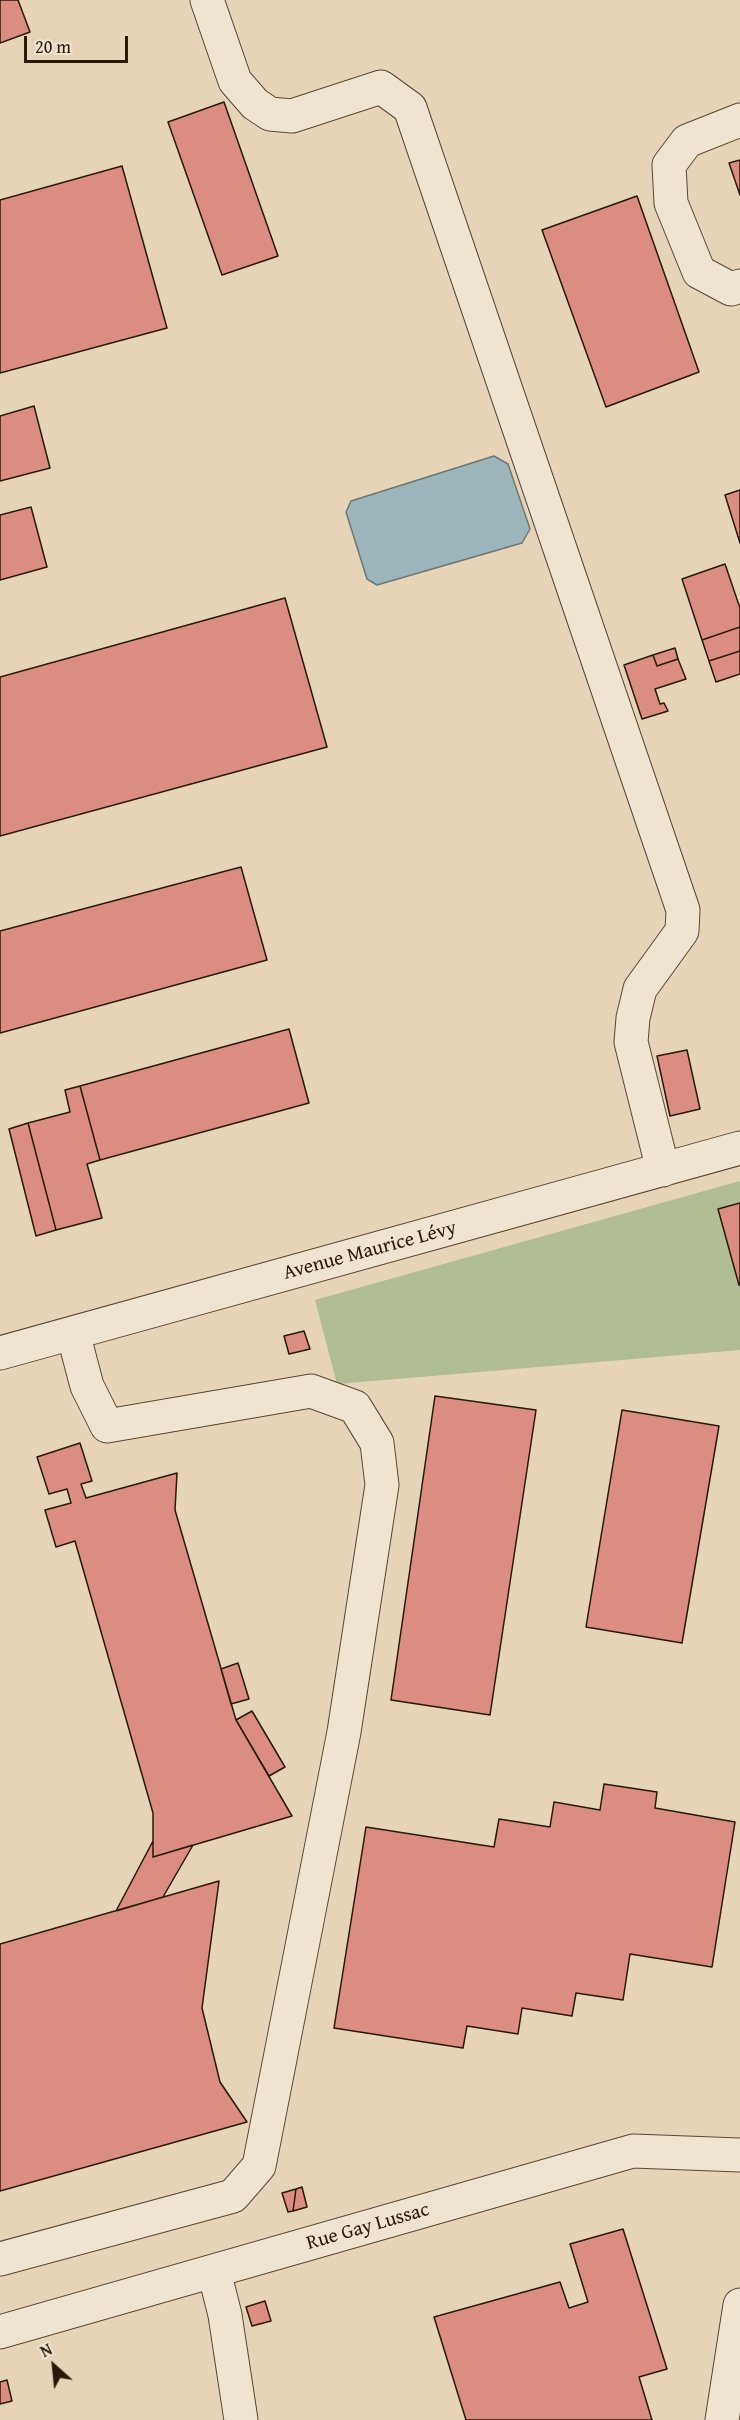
<!DOCTYPE html>
<meta charset="utf-8">
<style>
body{margin:0}
#map{position:relative;width:740px;height:2420px;overflow:hidden;background:#e6d4b8;font-family:"Gentium Book Plus",serif}
canvas{display:block}
.north{position:absolute;left:24px;top:2336px;width:60px;height:60px;-webkit-text-stroke:4px #efe3d1;paint-order:stroke;rotate:333deg;font-size:16px;font-weight:700;line-height:24px;text-align:center;color:#291907}
.north::after{content:'';display:block;margin:auto;width:21px;height:27px;background:#291907;clip-path:polygon(50% 0,100% 100%,50% 72%,0 100%)}
.scale{position:absolute;left:24px;top:36px;width:104px;height:27px;box-sizing:border-box;border:3px solid #291907;border-top:0;padding-left:8px;font-size:18px;line-height:21px;white-space:nowrap;color:#291907;-webkit-text-stroke:4px #efe3d1;paint-order:stroke}
</style>
<div id="map">
<canvas width="740" height="2420"></canvas>
<div class="north">N</div>
<div class="scale">20 m</div>
</div>
<script>
const ctx = document.querySelector('canvas').getContext('2d');
ctx.lineJoin = 'round';
function paint(path, color) {
  ctx.fillStyle = color;
  ctx.fill(path, 'evenodd');
}
function stroke(path, color, width, dash) {
  ctx.strokeStyle = color;
  ctx.lineWidth = width;
  ctx.lineCap = dash ? 'butt' : 'round';
  ctx.setLineDash(dash || []);
  ctx.stroke(path);
}
function drawText(font, color, halo, rows, align = 'center') {
  ctx.font = font + ' "Gentium Book Plus",serif';
  ctx.lineWidth = 4.5;
  ctx.setLineDash([]);
  ctx.textBaseline = 'middle';
  ctx.strokeStyle = halo;
  ctx.fillStyle = color;
  for (const [text, x, y, turn = 0] of rows) {
    ctx.save();
    ctx.translate(x, y);
    ctx.rotate((+turn || 0) * Math.PI / 180);
    ctx.textAlign = isNaN(turn) ? turn : align;
    if (halo) ctx.strokeText(text, 0, 0);
    ctx.fillText(text, 0, 0);
    ctx.restore();
  }
}
paint(new Path2D(`
 M 740,1181 L 740,1350 L 337,1384 L 315,1300 Z`), '#b1bd92');
const water = new Path2D(`
 M 494,456 L 508,464 L 530,529 L 522,543 L 377,585 L 367,579 L 346,512 L 351,501 Z`);
paint(water, '#9cb5ba');
stroke(water, '#6e7772', 1.5);
const building = new Path2D(`
 M 0,0 L 18,0 L 30,32 L 0,43 Z
 M 224,102 L 278,256 L 222,275 L 168,122 Z
 M 740,160 L 740,195 L 729,163 Z
 M 122,166 L 167,328 L 0,373 L 0,200 Z
 M 637,196 L 699,372 L 606,407 L 542,230 Z
 M 34,406 L 50,468 L 0,481 L 0,416 Z
 M 740,490 L 740,543 L 725,495 Z
 M 31,507 L 47,567 L 0,580 L 0,515 Z
 M 725,564 L 740,608 L 740,627 L 702,640 L 682,579 Z
 M 285,598 L 327,747 L 0,836 L 0,677 Z
 M 740,627 L 740,651 L 709,661 L 702,640 Z
 M 675,648 L 678,659 L 657,666 L 653,655 Z
 M 740,651 L 740,674 L 716,682 L 709,661 Z
 M 653,655 L 657,666 L 678,659 L 686,679 L 655,689 L 660,704 L 664,703 L 668,711 L 642,719 L 624,665 Z
 M 241,867 L 267,960 L 0,1033 L 0,931 Z
 M 289,1029 L 309,1103 L 100,1160 L 80,1086 Z
 M 687,1050 L 700,1109 L 670,1116 L 657,1056 Z
 M 80,1086 L 100,1160 L 87,1164 L 102,1218 L 56,1230 L 28,1123 L 70,1112 L 65,1090 Z
 M 28,1123 L 56,1230 L 36,1236 L 9,1129 Z
 M 740,1203 L 740,1285 L 739,1285 L 718,1209 Z
 M 304,1331 L 310,1349 L 289,1354 L 284,1336 Z
 M 435,1396 L 536,1410 L 490,1715 L 391,1700 Z
 M 622,1410 L 719,1426 L 682,1643 L 586,1627 Z
 M 80,1443 L 92,1481 L 81,1484 L 86,1498 L 177,1473 L 175,1510 L 236,1720 L 292,1816 L 153,1857 L 153,1813 L 75,1541 L 56,1547 L 45,1510 L 71,1503 L 67,1489 L 49,1494 L 37,1457 Z
 M 238,1663 L 249,1699 L 231,1704 L 221,1669 Z
 M 252,1711 L 285,1767 L 269,1776 L 236,1720 Z
 M 604,1784 L 657,1792 L 655,1808 L 735,1822 L 712,1967 L 630,1954 L 623,2000 L 576,1993 L 572,2016 L 522,2008 L 518,2034 L 467,2026 L 463,2048 L 334,2028 L 366,1827 L 494,1847 L 499,1819 L 550,1827 L 554,1802 L 600,1810 Z
 M 153,1841 L 153,1857 L 193,1845 L 163,1897 L 116,1911 Z
 M 219,1881 L 202,2008 L 220,2082 L 247,2122 L 0,2191 L 0,1944 Z
 M 302,2187 L 307,2207 L 293,2211 L 296,2189 Z
 M 296,2189 L 293,2211 L 288,2212 L 282,2193 Z
 M 623,2229 L 667,2369 L 639,2377 L 652,2420 L 466,2420 L 434,2317 L 560,2282 L 569,2308 L 588,2302 L 570,2244 Z
 M 265,2301 L 271,2321 L 252,2326 L 246,2307 Z
 M 7,2380 L 12,2401 L 0,2404 L 0,2382 Z`);
paint(building, '#dc8d82');
stroke(building, '#291907', 1.5);
const minor = new Path2D(`
 M 207,0 L 235,81 L 255,104 L 270,114 L 292,116 L 381,87 L 410,108 L 683,910 L 682,931 L 640,989 L 633,1018 L 631,1042 L 663,1170
 M 740,120 L 687,141 L 669,165 L 671,203 L 699,272 L 731,289 L 740,286
 M 0,1353 L 740,1148
 M 0,2259 L 233,2196 L 259,2166 L 344,1732 L 382,1485 L 377,1443 L 355,1407 L 311,1391 L 107,1426 L 87,1386 L 73,1333
 M 214,2271 L 225,2315 L 241,2420
 M 0,2332 L 633,2151 L 740,2155
 M 722,2420 L 740,2305`);
stroke(minor, '#584833', 35);
stroke(minor, '#efe3d1', 33);
drawText('20px', '#291907', '#efe3d1', [
 ["Avenue Maurice Lévy",370,1251,-15],
 ["Rue Gay Lussac",368,2227,-16]
]);
</script>
